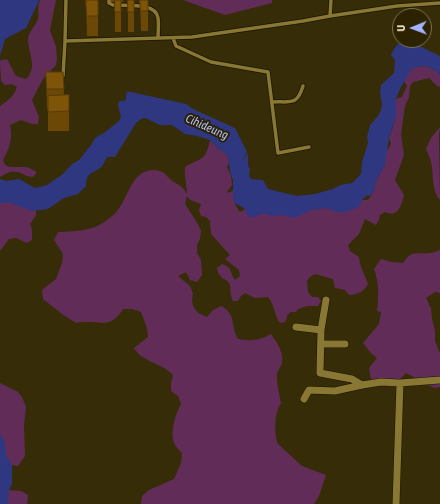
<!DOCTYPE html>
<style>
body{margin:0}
#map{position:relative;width:440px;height:504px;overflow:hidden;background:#362c07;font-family:"Asap Condensed",sans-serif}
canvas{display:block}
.north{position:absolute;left:392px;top:8px;width:40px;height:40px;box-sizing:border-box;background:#2c2200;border:1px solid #7c7250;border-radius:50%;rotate:269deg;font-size:11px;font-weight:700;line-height:16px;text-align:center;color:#f4ebc9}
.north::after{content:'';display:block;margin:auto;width:14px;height:18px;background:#a2b2fd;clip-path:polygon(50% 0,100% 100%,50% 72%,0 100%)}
</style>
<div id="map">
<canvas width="440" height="504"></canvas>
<div class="north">U</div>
</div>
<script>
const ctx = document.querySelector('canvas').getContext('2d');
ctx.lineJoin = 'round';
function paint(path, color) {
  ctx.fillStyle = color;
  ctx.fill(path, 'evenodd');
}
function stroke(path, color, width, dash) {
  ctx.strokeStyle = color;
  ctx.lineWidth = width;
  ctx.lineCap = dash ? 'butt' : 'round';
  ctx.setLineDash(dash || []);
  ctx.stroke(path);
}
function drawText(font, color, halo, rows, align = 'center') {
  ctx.font = font + ' "Asap Condensed",sans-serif';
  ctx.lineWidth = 4;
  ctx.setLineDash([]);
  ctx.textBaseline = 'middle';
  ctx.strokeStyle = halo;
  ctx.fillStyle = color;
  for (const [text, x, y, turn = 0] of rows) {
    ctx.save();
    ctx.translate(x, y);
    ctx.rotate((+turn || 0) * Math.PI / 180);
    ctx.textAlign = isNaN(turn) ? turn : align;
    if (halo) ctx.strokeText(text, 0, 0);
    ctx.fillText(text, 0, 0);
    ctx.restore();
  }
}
paint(new Path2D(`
 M 40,0 L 56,0 L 50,30 L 56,47 L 57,59 L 56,65 L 43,79 L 32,100 L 39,117 L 38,124 L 32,124 L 21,120 L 10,125 C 13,139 10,147 3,160 L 5,165 L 10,167 L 27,167 L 37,172 L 33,177 C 25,177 24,173 17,172 C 11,170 5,174 0,177 L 0,106 C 7,101 14,97 17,87 L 12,84 L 5,85 L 1,81 L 0,61 L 1,60 L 7,59 L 16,76 L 26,79 C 38,68 28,52 28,39 C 28,32 36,26 38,19 C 39,13 37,6 40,0 Z
 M 183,0 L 272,0 L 272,3 L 225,15 Z
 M 426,66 L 436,71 L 440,75 L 440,87 L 437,86 L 429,78 L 413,82 L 410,86 L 409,97 L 405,106 L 401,134 L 404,155 L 395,180 L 404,195 C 401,206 398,218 385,212 L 380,215 L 379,220 L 376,225 L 365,219 L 359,234 L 348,245 L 350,251 L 359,257 L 360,264 L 368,284 C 365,291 357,295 349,295 L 345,290 L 335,288 L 333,279 L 315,274 L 310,277 L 307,281 L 308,292 L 312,297 L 318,297 L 321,301 L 318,306 L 307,306 L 298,309 L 296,312 L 291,312 L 287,315 L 287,318 L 285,322 L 280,323 C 274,315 275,305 268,297 L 255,298 L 245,293 L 241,296 L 238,301 L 233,301 C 230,296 231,291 230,285 C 227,277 219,281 217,268 L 222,264 C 233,267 229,272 235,280 L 240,276 L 239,270 L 225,259 L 230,255 L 211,234 L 210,221 L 206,217 L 201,216 L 199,210 L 201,204 L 190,200 L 187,196 L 185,204 L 198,224 L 201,231 L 200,239 L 197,245 L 197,253 L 201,260 L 202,275 L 197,282 L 190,280 L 186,272 L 178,276 L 190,286 L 193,293 C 190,306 195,313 207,317 L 213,310 L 221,306 C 237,314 230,326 238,339 C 252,341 258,341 271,334 C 277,342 284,353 282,363 C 280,368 276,373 277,378 C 277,387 280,395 281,404 C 274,410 274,436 278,444 L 302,466 L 326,475 L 319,496 L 314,504 L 141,504 L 142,496 L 149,490 L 174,479 L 181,463 L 182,453 C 178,449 174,445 173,439 C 171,429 176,413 181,404 L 178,396 L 171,391 L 171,383 L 173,375 C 162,363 142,362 134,348 L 148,337 L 147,328 L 141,312 L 132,309 L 123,309 C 109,332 97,318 76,323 L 62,314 L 43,299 L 42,290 L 56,279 L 62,263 L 63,254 L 54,240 L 58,232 C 74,231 88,232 103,223 C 107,220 114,215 117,211 C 129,197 131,170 154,170 C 157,170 162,171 165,174 C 167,175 167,177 169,178 C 177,186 181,183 187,194 C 187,185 184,176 185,167 C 192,162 203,160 206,153 C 208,149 209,144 210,140 L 219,149 L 228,156 L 229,163 L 227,167 L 231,176 L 232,185 L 226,193 L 233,191 C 233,198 235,206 240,212 L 245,209 L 362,200 L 368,200 L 374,191 L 376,181 L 385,165 L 385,154 L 391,144 L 389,138 L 393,127 L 396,99 L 402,97 L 407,86 L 404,81 L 404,67 Z
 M 440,127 L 439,135 L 440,200 C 431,190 434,174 431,162 C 430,158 428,153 426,149 L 431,138 Z
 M 0,200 L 7,200 L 36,210 L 36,215 L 30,224 L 32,229 L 32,240 L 27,243 L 16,238 L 9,239 L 0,251 Z
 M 440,250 L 440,293 L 435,292 L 426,298 L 431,308 L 432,319 L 435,331 L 435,341 L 440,353 L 440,387 L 434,388 L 406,373 L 392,387 L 381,385 L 371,380 L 369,368 L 377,358 L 370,352 L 363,343 L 379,324 L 381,312 L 377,311 C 379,297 379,282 374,269 L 381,259 L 392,262 L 403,263 C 412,249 418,255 430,253 C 433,253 437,251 440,250 Z
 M 0,383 L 18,392 L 22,397 L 26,407 L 24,425 L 25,456 L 18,466 L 12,465 L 6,463 L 0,449 Z
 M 9,490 L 21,491 L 28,495 L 27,504 L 8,504 L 2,496 Z`), '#612d58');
paint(new Path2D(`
 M 0,0 L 39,0 L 38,3 L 26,28 L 5,39 L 0,56 Z
 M 407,40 L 440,56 L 440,75 L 436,71 L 426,66 L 415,67 L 411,70 L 400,89 L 396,99 L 396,116 L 389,138 L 385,165 L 376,181 L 374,191 L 371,195 L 366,196 L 362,200 L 360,205 L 357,208 L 341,213 L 325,208 L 309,211 L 295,218 L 283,215 L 272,216 L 267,214 L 261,214 L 252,218 L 247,215 L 245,209 L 235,203 L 233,198 L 233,180 L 230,172 L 228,156 L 219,149 L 210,140 L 197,136 L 185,134 L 172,125 L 160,125 L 145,118 L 141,119 L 136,123 L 115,157 L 107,157 C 105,161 103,166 100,168 C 90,175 87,172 86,186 L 78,194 L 64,198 L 48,209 L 33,211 L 26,209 L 11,203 L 0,203 L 0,179 L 6,181 L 19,179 L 35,188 L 47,185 L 63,174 L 72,164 L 79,160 L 91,145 L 96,137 L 104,133 L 119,121 L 121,117 L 118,105 L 119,101 L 125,101 L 127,92 L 131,92 L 186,104 L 193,109 L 235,128 L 247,152 L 242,161 L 248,153 L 248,165 L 250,170 L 249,175 L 251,179 L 263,180 L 268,189 L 297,196 L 315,194 L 333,189 L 340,185 L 352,183 L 361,174 L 362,162 L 368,143 L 367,137 L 370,125 L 378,116 L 381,110 L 382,105 L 380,92 L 381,85 L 394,73 L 395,60 L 391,55 C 395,47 398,41 407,40 Z
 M 0,433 L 5,443 L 6,455 L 12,465 L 12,484 L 9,490 L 8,504 L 0,504 Z`), '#2f3781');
const service = new Path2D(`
 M 66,0 L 65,41 L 192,37 L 303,21 L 330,16 L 397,6 L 440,3
 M 109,0 L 109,3 L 113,5 C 126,6 156,2 158,18 C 159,25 158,32 158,38
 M 330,16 L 331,0
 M 173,38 L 176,46 L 211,62 L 268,72 L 278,153 L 309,147
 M 63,76 L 65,41
 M 272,102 C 291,101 297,106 303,86`);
const minor = new Path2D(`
 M 326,300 L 321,330 L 320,373 L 352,379 L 362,385
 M 296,327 L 321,330
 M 321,344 L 345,344
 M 400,383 L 440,380
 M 304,399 L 309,390 L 335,391 L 362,385 L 381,382 L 400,383 L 396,504`);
stroke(service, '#1a1502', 5);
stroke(minor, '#1a1502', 8);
stroke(service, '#897734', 3.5);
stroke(minor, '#897734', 7);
paint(new Path2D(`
 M 86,0 L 98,0 L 98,36 L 87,36 Z
 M 111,0 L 123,0 L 123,2 L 121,2 L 121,32 L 115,32 L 115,2 L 111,2 Z
 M 128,0 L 134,0 L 134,32 L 128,32 Z
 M 140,0 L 148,0 L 148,31 L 141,31 Z
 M 46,72 L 63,72 L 64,96 L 69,95 L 69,131 L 48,131 L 48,109 L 47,109 Z`), '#6c4807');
const building = new Path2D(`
 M 86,0 L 98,0 L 98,16 L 87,16 Z
 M 115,0 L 121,0 L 121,12 L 115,12 Z
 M 128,0 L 134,0 L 134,12 L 128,12 Z
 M 140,0 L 148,0 L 148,11 L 141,11 Z
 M 46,72 L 63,72 L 64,89 L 47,89 Z
 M 69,95 L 69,111 L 48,112 L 48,96 Z`);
paint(building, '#7e5408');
stroke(building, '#583b06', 1);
drawText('italic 12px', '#aebdfd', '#2c2200', [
 ["Cihideung",207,127,24]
]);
</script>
